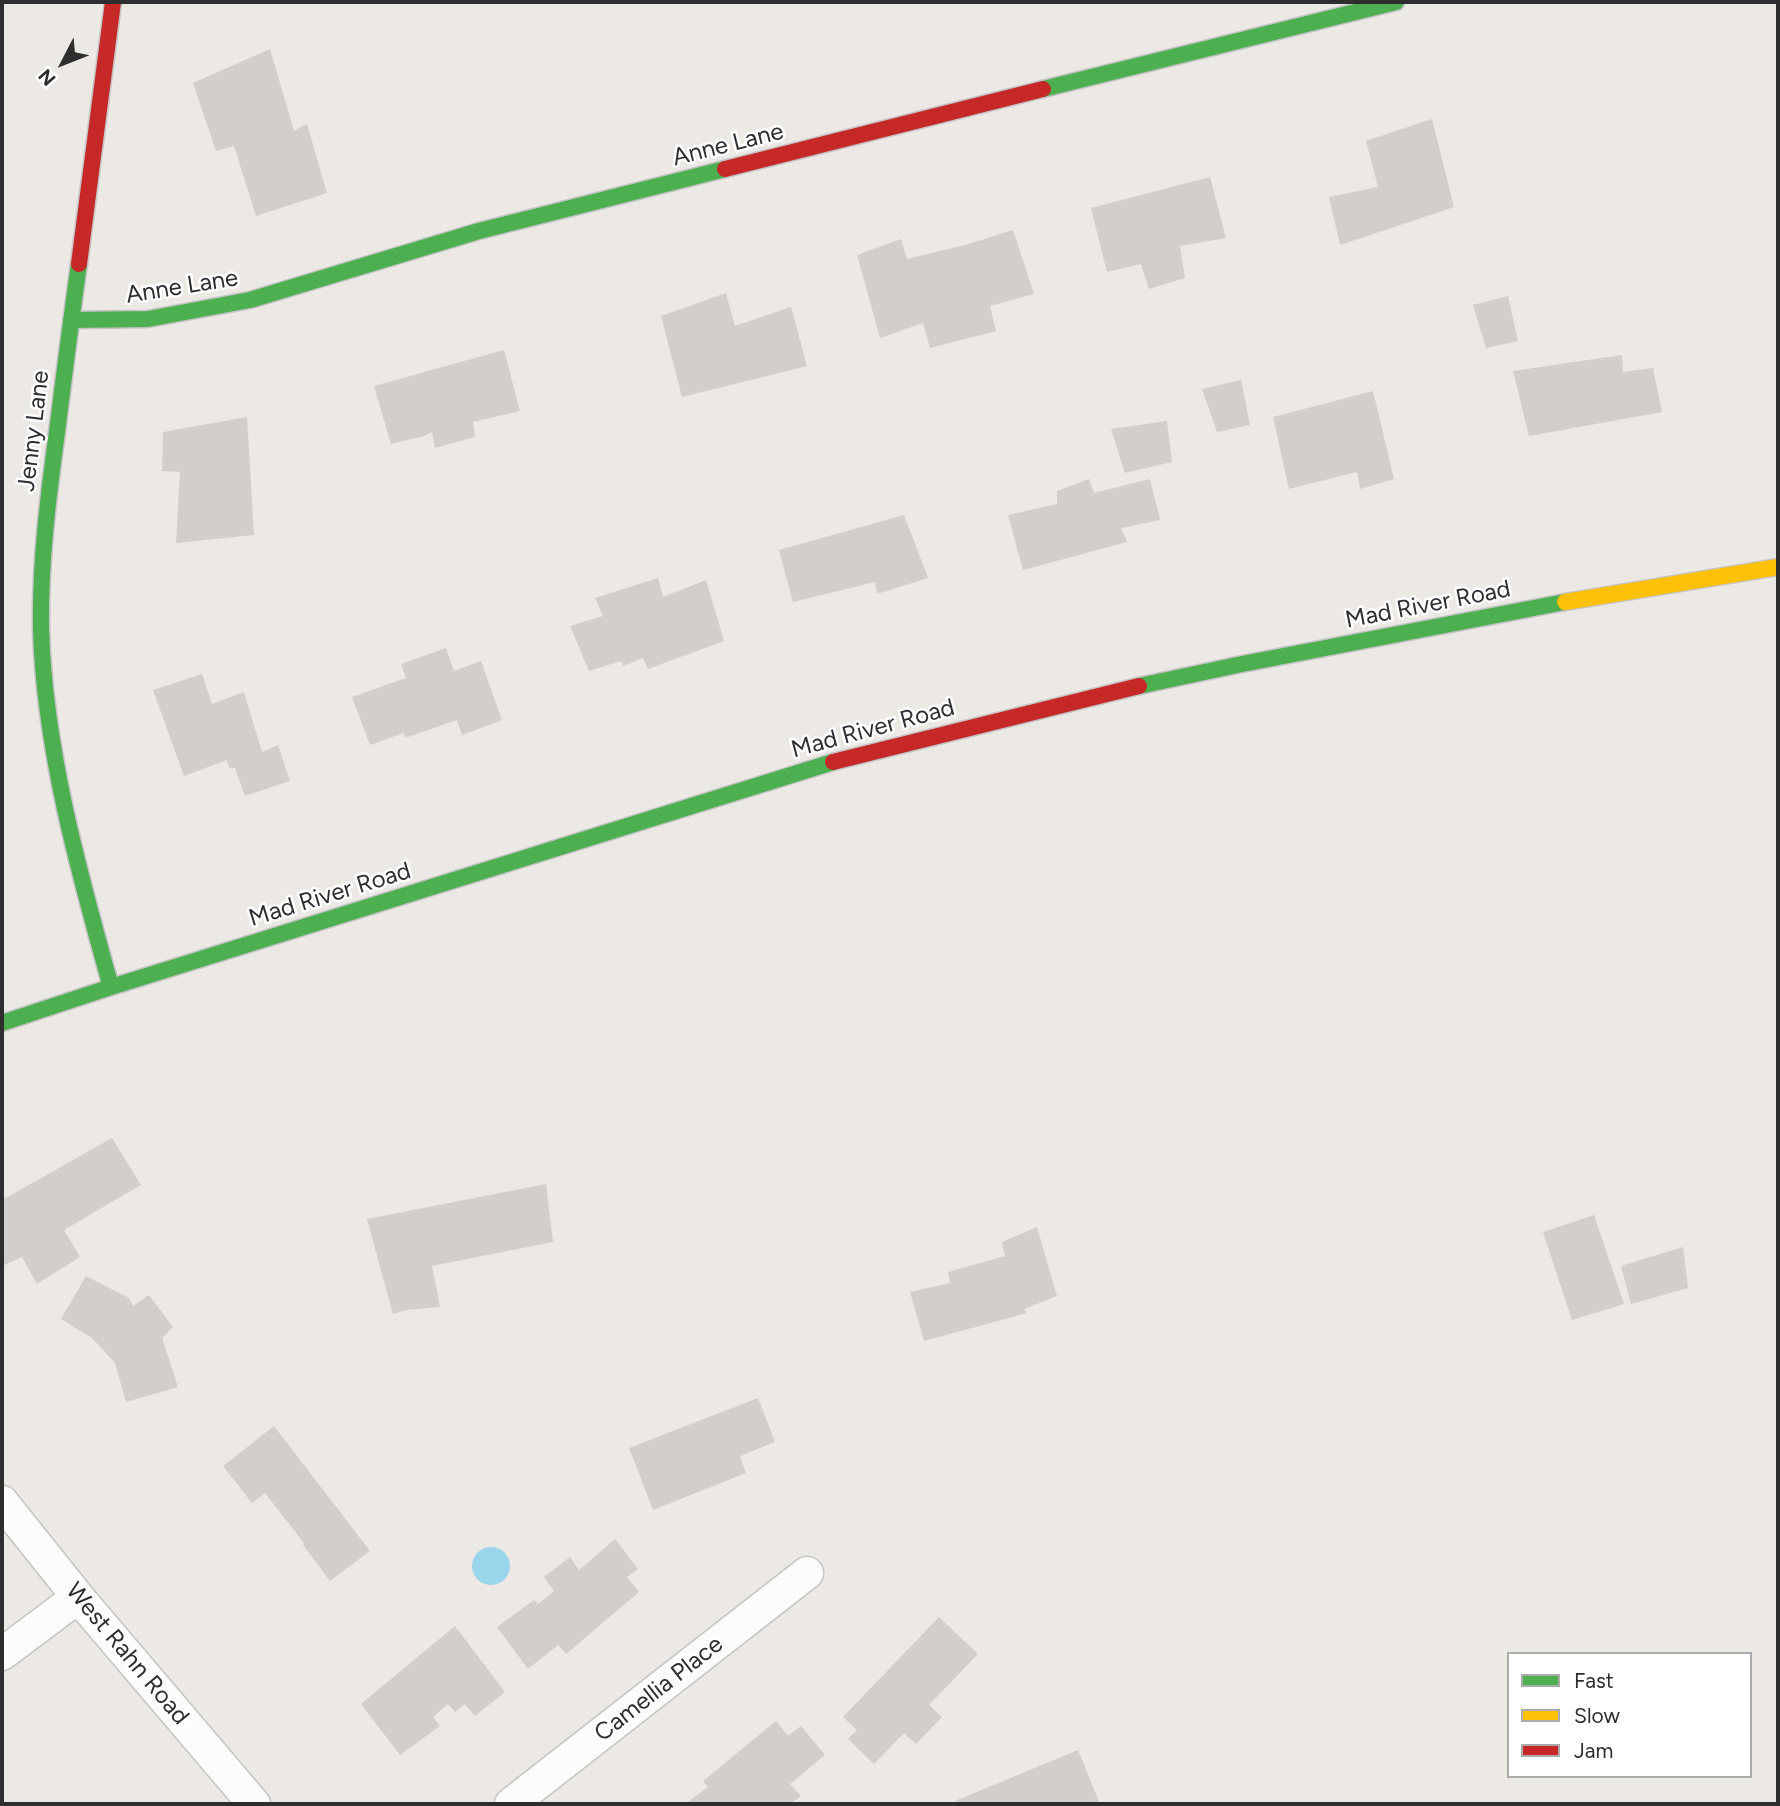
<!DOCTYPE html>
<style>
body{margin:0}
#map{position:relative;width:1780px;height:1806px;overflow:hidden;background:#ece8e4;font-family:Figtree,sans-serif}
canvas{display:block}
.frame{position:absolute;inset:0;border:4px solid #2e2e2e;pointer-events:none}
.legend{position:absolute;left:1507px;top:1652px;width:245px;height:126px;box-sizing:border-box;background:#fff;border:2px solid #ababab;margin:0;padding:9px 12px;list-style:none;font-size:21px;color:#2e2e2e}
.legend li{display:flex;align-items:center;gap:14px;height:35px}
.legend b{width:35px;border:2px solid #ababab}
.north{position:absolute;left:28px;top:28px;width:70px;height:70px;-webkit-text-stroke:5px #fff;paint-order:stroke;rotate:228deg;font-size:19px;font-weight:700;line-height:28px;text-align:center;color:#2e2e2e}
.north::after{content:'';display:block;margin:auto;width:24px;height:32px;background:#2e2e2e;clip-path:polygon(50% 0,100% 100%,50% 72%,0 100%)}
</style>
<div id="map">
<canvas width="1780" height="1806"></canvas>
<div class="frame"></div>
<ul class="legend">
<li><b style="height:9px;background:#4caf50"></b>Fast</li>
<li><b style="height:9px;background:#ffc107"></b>Slow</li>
<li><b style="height:9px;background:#c62828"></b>Jam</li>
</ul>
<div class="north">N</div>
</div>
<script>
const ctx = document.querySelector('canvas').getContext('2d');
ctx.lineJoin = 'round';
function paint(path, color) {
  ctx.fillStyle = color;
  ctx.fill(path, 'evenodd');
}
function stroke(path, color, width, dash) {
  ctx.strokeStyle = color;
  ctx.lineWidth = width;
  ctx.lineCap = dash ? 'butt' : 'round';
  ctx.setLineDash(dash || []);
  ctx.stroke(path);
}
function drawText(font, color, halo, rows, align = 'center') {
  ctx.font = font + ' Figtree,sans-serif';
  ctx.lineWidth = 5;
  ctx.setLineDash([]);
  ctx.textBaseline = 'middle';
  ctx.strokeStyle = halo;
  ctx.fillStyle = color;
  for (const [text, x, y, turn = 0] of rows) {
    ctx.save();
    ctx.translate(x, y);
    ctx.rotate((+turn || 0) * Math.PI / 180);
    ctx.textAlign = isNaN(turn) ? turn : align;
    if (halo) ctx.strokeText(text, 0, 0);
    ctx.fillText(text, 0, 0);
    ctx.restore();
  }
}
paint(new Path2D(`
 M472 1566a19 19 0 1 1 38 0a19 19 0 1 1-38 0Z`), '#99d6ec');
paint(new Path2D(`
 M 270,49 L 294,131 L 307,124 L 327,193 L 256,216 L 234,146 L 216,151 L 193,83 Z
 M 1432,119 L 1454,207 L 1340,245 L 1329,197 L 1378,187 L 1366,141 Z
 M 1210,177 L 1226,238 L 1180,246 L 1185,278 L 1149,289 L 1141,264 L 1107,272 L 1091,208 Z
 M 1013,230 L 1034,294 L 990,306 L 996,331 L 930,348 L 923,323 L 880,338 L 857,255 L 901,239 L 907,259 L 969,244 Z
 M 726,293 L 735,326 L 791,307 L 807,366 L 682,397 L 661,316 Z
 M 1508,296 L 1518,341 L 1486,348 L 1473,305 Z
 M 504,350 L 520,411 L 473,422 L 475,437 L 435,448 L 432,432 L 424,436 L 391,444 L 374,386 Z
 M 1622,355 L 1623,372 L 1653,368 L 1662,412 L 1529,436 L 1513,371 Z
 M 1241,380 L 1250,425 L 1217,432 L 1202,389 Z
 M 1373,391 L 1394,479 L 1360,489 L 1357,472 L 1289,489 L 1273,417 Z
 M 247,417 L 254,535 L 176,543 L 180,472 L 162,471 L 163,432 Z
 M 1167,421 L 1172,462 L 1125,473 L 1111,429 Z
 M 1089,479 L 1094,493 L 1150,479 L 1160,520 L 1121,528 L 1127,542 L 1023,570 L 1008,515 L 1057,504 L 1057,491 Z
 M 904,515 L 928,578 L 877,594 L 875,582 L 793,602 L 779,550 Z
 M 658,578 L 663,597 L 706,580 L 724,641 L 648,669 L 643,658 L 623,666 L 621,661 L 589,671 L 570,626 L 603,616 L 595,598 Z
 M 446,648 L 454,671 L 481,661 L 502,720 L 462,735 L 457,720 L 405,738 L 404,733 L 370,745 L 352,697 L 406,678 L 401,664 Z
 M 202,674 L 212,704 L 244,692 L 262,752 L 278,745 L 290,781 L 245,796 L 235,768 L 229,768 L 227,760 L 184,776 L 153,690 Z
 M 112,1138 L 141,1185 L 64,1230 L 80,1257 L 37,1284 L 22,1257 L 2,1266 L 2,1200 Z
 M 546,1184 L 553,1242 L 432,1266 L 440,1307 L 407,1310 L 393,1314 L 367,1219 Z
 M 1594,1215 L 1624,1304 L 1572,1320 L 1543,1232 Z
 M 1037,1227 L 1057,1296 L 1024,1309 L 1027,1313 L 924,1341 L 910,1292 L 950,1283 L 948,1272 L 1005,1256 L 1002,1242 Z
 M 1683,1247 L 1688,1288 L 1631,1304 L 1621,1266 Z
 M 86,1276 L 129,1298 L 133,1306 L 149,1295 L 173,1327 L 162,1338 L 178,1387 L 126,1402 L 115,1363 L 92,1338 L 61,1319 Z
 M 758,1398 L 775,1442 L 740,1456 L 746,1473 L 653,1510 L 629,1448 Z
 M 274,1426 L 370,1551 L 330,1581 L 303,1545 L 304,1543 L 265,1493 L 252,1503 L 223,1466 Z
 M 615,1539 L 638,1569 L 627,1577 L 639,1592 L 566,1654 L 558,1645 L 528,1669 L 497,1627 L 534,1600 L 538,1604 L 554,1591 L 544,1577 L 570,1557 L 579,1570 Z
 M 939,1617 L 978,1654 L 929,1705 L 942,1717 L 916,1744 L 904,1733 L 874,1764 L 848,1739 L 857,1730 L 843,1717 Z
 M 455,1626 L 505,1692 L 475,1716 L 465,1704 L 455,1712 L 448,1704 L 433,1717 L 440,1726 L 400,1755 L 361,1704 Z
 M 776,1721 L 788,1736 L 801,1726 L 825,1755 L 790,1784 L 801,1796 L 790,1804 L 685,1804 L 708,1787 L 703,1781 Z
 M 1078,1750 L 1100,1804 L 957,1804 L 955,1801 Z`), '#d1cecb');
const street = new Path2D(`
 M 2,1502 L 78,1597 L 254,1804
 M 2,1654 L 78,1597
 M 511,1804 L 807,1573`);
const fast = new Path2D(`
 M 1043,89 L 1396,2
 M 79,264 C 71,320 64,376 57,432 C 48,498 40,562 41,628 C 44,747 79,873 111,987
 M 71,320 L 148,319 L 250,300 L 479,231 L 725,169
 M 1139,686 L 1242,664 L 1565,602
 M 2,1023 L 111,987 L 833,762`);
const slow = new Path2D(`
 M 1565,602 L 1778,567`);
const jam = new Path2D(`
 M 725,169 L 1043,89
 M 79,264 L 113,2
 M 833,762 L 1139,686`);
stroke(street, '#c5c4c5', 35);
stroke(fast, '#c5c4c5', 19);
stroke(slow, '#c5c4c5', 19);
stroke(jam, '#c5c4c5', 19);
stroke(street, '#fcfcfb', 32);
stroke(fast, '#4caf50', 16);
stroke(slow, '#ffc107', 16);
stroke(jam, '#c62828', 16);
drawText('24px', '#2e2e2e', '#fff', [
 ["Anne Lane",728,145,-14],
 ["Anne Lane",182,287,-9],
 ["Jenny Lane",34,431,-83],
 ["Mad River Road",1428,605,-11],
 ["Mad River Road",873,729,-15],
 ["Mad River Road",330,895,-17],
 ["West Rahn Road",127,1654,50],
 ["Camellia Place",659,1689,-38]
]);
</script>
